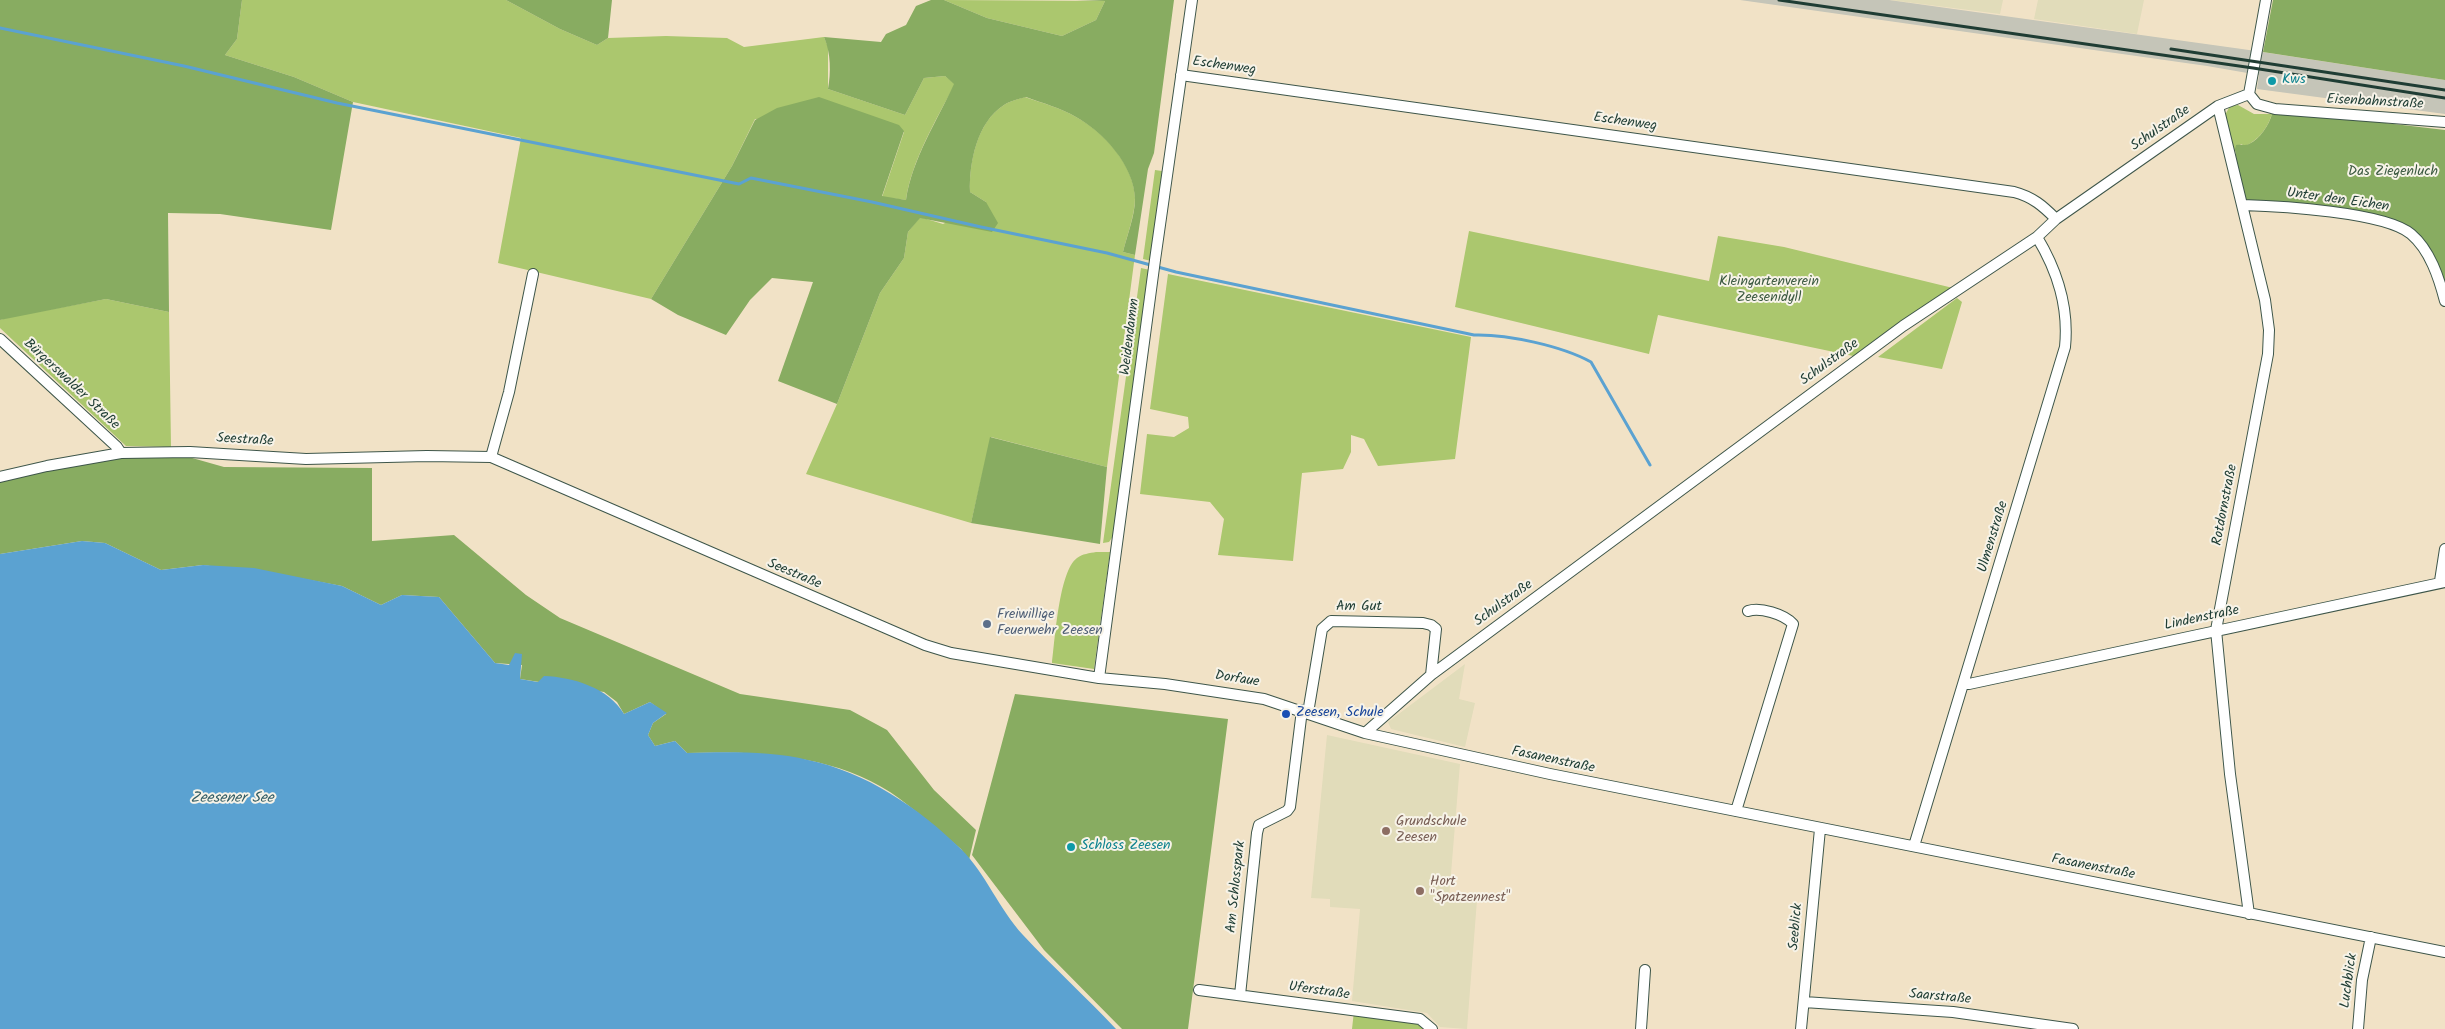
<!DOCTYPE html>
<meta charset="utf-8">
<style>
body{margin:0}
canvas{display:block;background:#f1e2c6}
</style>
<canvas width="2445" height="1029"></canvas>
<script>
const ctx = document.querySelector('canvas').getContext('2d');
ctx.lineJoin = 'round';
function paint(path, color) {
  ctx.fillStyle = color;
  ctx.fill(path, 'evenodd');
}
function stroke(path, color, width, dash) {
  ctx.strokeStyle = color;
  ctx.lineWidth = width;
  ctx.lineCap = dash ? 'butt' : 'round';
  ctx.setLineDash(dash || []);
  ctx.stroke(path);
}
function drawText(font, color, halo, rows, align = 'center') {
  ctx.font = font + ' Kalam,sans-serif';
  ctx.lineWidth = 4;
  ctx.setLineDash([]);
  ctx.textBaseline = 'middle';
  ctx.strokeStyle = halo;
  ctx.fillStyle = color;
  for (const [text, x, y, turn = 0] of rows) {
    ctx.save();
    ctx.translate(x, y);
    ctx.rotate((+turn || 0) * Math.PI / 180);
    ctx.textAlign = isNaN(turn) ? turn : align;
    if (halo) ctx.strokeText(text, 0, 0);
    ctx.fillText(text, 0, 0);
    ctx.restore();
  }
}
paint(new Path2D(`
 M 1890,0 L 2003,0 L 2000,14 Z
 M 2038,0 L 2144,0 L 2137,34 L 2034,19 Z
 M 1465,664 L 1459,699 L 1475,703 L 1465,747 L 1391,729 L 1388,722 Z
 M 1327,735 L 1460,764 L 1449,898 L 1477,900 L 1467,1029 L 1440,1027 L 1427,1013 L 1352,1001 L 1360,909 L 1330,907 L 1330,899 L 1311,898 Z`), '#e1dcba');
paint(new Path2D(`
 M 1740,0 L 1889,0 L 2249,50 L 2445,80 L 2445,114 L 2257,89 L 2259,75 L 2207,66 Z`), '#c5c5b8');
paint(new Path2D(`
 M 242,0 L 506,0 L 560,29 L 597,45 L 608,38 L 666,36 L 727,38 L 744,47 L 824,37 L 828,47 L 828,89 L 905,115 L 924,78 L 945,76 L 955,84 C 937,118 911,162 906,200 L 882,197 L 904,132 L 755,119 L 732,166 L 651,299 L 498,263 L 521,138 L 353,102 L 294,77 L 225,55 L 237,39 Z
 M 944,0 L 1105,1 L 1096,20 L 1062,36 L 987,18 Z
 M 1025,97 C 1042,103 1061,108 1076,117 C 1104,132 1134,165 1135,198 C 1135,215 1127,235 1123,252 L 1135,255 L 1107,467 L 991,437 L 971,523 L 806,474 L 837,404 L 880,293 L 904,258 L 908,232 L 920,217 L 943,224 L 986,202 L 970,192 C 969,162 977,122 1004,105 C 1010,101 1019,99 1025,97 Z
 M 2238,105 L 2254,114 L 2272,114 C 2268,127 2259,140 2245,146 L 2241,144 L 2234,153 L 2225,115 L 2230,106 Z
 M 1155,170 L 1162,171 L 1151,261 L 1143,259 Z
 M 1469,231 L 1709,281 L 1718,236 L 1784,247 L 1953,288 L 1858,357 L 1658,315 L 1649,354 L 1455,307 Z
 M 1141,268 L 1150,270 L 1114,535 L 1109,542 L 1103,543 Z
 M 1168,274 L 1471,337 L 1455,459 L 1378,466 L 1364,439 L 1351,435 L 1351,452 L 1343,469 L 1302,473 L 1293,561 L 1218,555 L 1224,519 L 1210,502 L 1140,494 L 1147,434 L 1174,437 L 1189,428 L 1188,417 L 1150,409 Z
 M 1957,298 L 1962,302 L 1942,369 L 1878,357 Z
 M 106,299 L 169,312 L 171,447 L 126,446 L 0,328 L 0,320 L 10,317 Z
 M 1096,552 L 1110,552 L 1094,669 L 1052,663 C 1055,640 1059,571 1077,558 C 1082,554 1090,553 1096,552 Z
 M 1354,1011 L 1419,1020 L 1429,1029 L 1352,1029 Z`), '#abc76e');
paint(new Path2D(`
 M 0,0 L 242,0 L 237,39 L 225,55 L 294,77 L 353,102 L 331,230 L 220,214 L 168,213 L 169,312 L 106,299 L 0,320 Z
 M 506,0 L 612,0 L 608,38 L 597,45 L 560,29 Z
 M 931,0 L 944,0 L 987,18 L 1062,36 L 1096,20 L 1105,1 L 1076,0 L 1174,0 L 1154,153 L 1148,169 L 1135,255 L 1123,252 C 1127,235 1135,216 1135,199 C 1134,165 1103,132 1076,117 C 1061,108 1042,103 1026,97 C 1019,99 1010,101 1004,105 C 977,122 969,163 970,192 L 986,202 L 998,223 L 992,232 L 920,218 L 908,232 L 904,258 L 880,293 L 837,404 L 778,381 L 813,282 L 772,278 L 750,300 L 726,335 L 678,315 L 651,299 L 732,166 L 755,120 L 777,108 L 819,97 L 899,125 L 904,131 L 882,196 L 906,200 C 912,159 937,121 954,84 L 945,76 L 924,78 L 905,115 L 828,89 C 831,73 831,53 824,37 L 881,42 L 886,34 L 906,25 L 916,6 Z
 M 2273,0 L 2445,0 L 2445,80 L 2263,52 Z
 M 2272,114 L 2317,115 L 2445,130 L 2445,301 L 2422,248 L 2394,223 L 2243,205 L 2235,149 L 2236,145 C 2241,144 2245,146 2249,144 C 2260,139 2269,125 2272,114 Z
 M 990,437 L 1107,467 L 1100,544 L 971,523 Z
 M 115,451 L 171,452 L 224,467 L 372,468 L 372,541 L 454,535 L 526,595 L 560,618 L 740,694 L 850,710 L 887,730 L 934,790 L 976,830 L 969,860 L 961,849 C 938,830 915,809 890,792 C 831,754 755,751 687,753 L 675,741 L 655,746 L 648,735 L 653,723 L 666,714 L 650,702 L 624,714 L 617,702 L 604,692 L 520,679 L 522,665 L 495,663 L 439,597 L 402,595 L 381,605 L 342,586 L 299,578 L 203,565 L 161,570 L 105,543 L 82,541 L 0,554 L 0,481 Z
 M 1015,694 L 1228,719 L 1188,1029 L 1122,1029 L 1044,950 L 972,855 Z`), '#88ac61');
paint(new Path2D(`
 M 82,541 L 105,543 L 161,570 L 203,565 L 254,568 L 342,586 L 381,605 L 402,595 L 439,597 L 495,663 L 509,665 L 515,653 L 522,654 L 520,679 L 538,682 L 544,676 C 573,677 609,688 624,714 L 650,702 L 667,713 L 653,723 L 648,735 L 655,746 L 675,741 L 687,753 C 726,752 771,751 808,760 C 866,772 919,808 961,849 C 986,874 999,909 1023,935 C 1053,967 1086,997 1116,1029 L 0,1029 L 0,554 Z`), '#5ba2d1');
stroke(new Path2D(`
 M 0,28 L 184,66 L 337,103 L 739,184 L 751,178 L 872,202 L 981,227 L 1107,253 L 1176,272 L 1474,335 C 1507,334 1562,346 1591,362 L 1650,465`), '#5ba2d1', 3);
const minor = new Path2D(`
 M 1181,75 L 2014,192 C 2033,197 2043,206 2056,219
 M 2249,94 L 2257,104 L 2275,109 L 2445,122
 M 2249,94 L 2266,0
 M 2218,106 L 2265,300 L 2269,330 L 2268,354 L 2216,630 L 2230,774 L 2249,914
 M 2243,205 C 2279,206 2385,212 2411,234 C 2430,250 2439,278 2445,301
 M 0,339 L 117,447 L 121,453
 M 491,457 L 509,392 L 533,274
 M 0,477 L 47,466 L 121,453 L 190,452 L 306,459 L 427,456 L 491,457 L 925,645 L 951,653 L 1099,678 L 1165,684 L 1264,699 L 1365,733 L 1550,774 L 2445,952
 M 2440,581 L 2445,549
 M 1099,678 L 1155,260 L 1192,0
 M 1964,683 L 1969,684 L 2445,582
 M 1308,713 L 1322,629 L 1331,621 L 1423,623 L 1431,625 L 1436,629 L 1431,675
 M 1365,733 L 1431,675 L 1903,326 L 2037,237 L 2056,219 L 2218,106 L 2249,94
 M 1736,811 L 1793,624 C 1784,614 1760,607 1748,611
 M 1914,846 L 2065,347 C 2069,307 2058,272 2037,237
 M 1199,990 L 1420,1019 L 1432,1029
 M 1240,995 L 1257,833 L 1259,825 L 1287,811 L 1290,807 L 1302,710
 M 1804,1002 L 1953,1012 L 2073,1029
 M 1641,1029 L 1645,970
 M 1801,1029 L 1820,829
 M 2358,1029 L 2362,980 L 2371,937`);
stroke(minor, '#3e564a', 12);
stroke(minor, '#fff', 10);
stroke(new Path2D(`
 M 1779,0 L 2253,68 L 2445,98
 M 2171,49 L 2445,90`), '#1f3d34', 3);
for (const [x, y, r, color] of [
 [2272,81,5,"#0f9aa8"],
 [987,624,5,"#5c6f8a"],
 [1286,714,5,"#1a4fb4"],
 [1386,831,5,"#8d6e63"],
 [1071,847,5,"#0f9aa8"],
 [1420,891,5,"#8d6e63"]
]) {
  const dot = new Path2D();
  dot.arc(x, y, r, 0, 2 * Math.PI);
  ctx.fillStyle = color;
  ctx.fill(dot);
  stroke(dot, '#f7f3e8', 2);
}
drawText('14px', '#1f3d34', '#f7f3e8', [
 ["Eschenweg",1224,67,8],
 ["Eisenbahnstraße",2375,103,3],
 ["Eschenweg",1625,123,8],
 ["Schulstraße",2161,129,-35],
 ["Unter den Eichen",2338,201,8],
 ["Weidendamm",1131,337,-83],
 ["Schulstraße",1830,363,-36],
 ["Bürgerswalder Straße",71,385,43],
 ["Seestraße",245,441,3],
 ["Rotdornstraße",2226,505,-79],
 ["Ulmenstraße",1994,537,-73],
 ["Seestraße",794,575,23],
 ["Schulstraße",1504,604,-36],
 ["Am Gut",1359,608],
 ["Lindenstraße",2202,619,-12],
 ["Dorfaue",1237,680,9],
 ["Fasanenstraße",1553,761,12],
 ["Fasanenstraße",2093,868,11],
 ["Am Schlosspark",1237,887,-84],
 ["Seeblick",1797,927,-85],
 ["Luchblick",2350,981,-82],
 ["Uferstraße",1319,992,8],
 ["Saarstraße",1940,998,5]
]);
drawText('14px', '#0d838f', '#f7f3e8', [
 ["Kws",2282,81],
 ["Schloss Zeesen",1081,847]
], 'left');
drawText('14px', '#3b5940', '#f7f3e8', [
 ["Das Ziegenluch",2393,173],
 ["Kleingartenverein",1769,283],
 ["Zeesenidyll",1769,299]
]);
drawText('14px', '#4e5e75', '#f7f3e8', [
 ["Freiwillige",997,616],
 ["Feuerwehr Zeesen",997,632]
], 'left');
drawText('14px', '#164399', '#f7f3e8', [
 ["Zeesen, Schule",1296,714]
], 'left');
drawText('14px', '#785e54', '#f7f3e8', [
 ["Grundschule",1396,823],
 ["Zeesen",1396,839],
 ["Hort",1430,883],
 ["\"Spatzennest\"",1430,899]
], 'left');
drawText('italic 15px', '#315b63', '#f7f3e8', [
 ["Zeesener See",232,799]
]);
</script>
